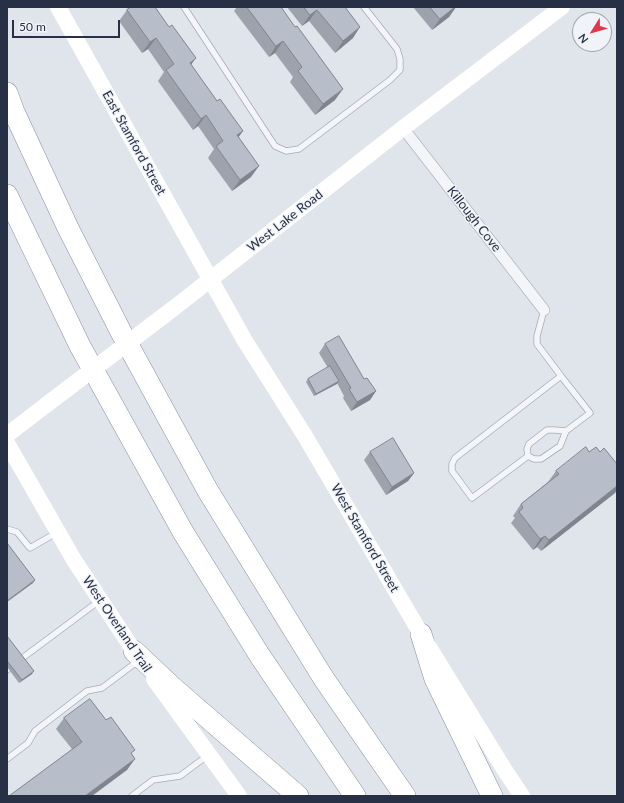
<!DOCTYPE html>
<style>
body{margin:0}
#map{position:relative;width:624px;height:803px;overflow:hidden;background:#e0e4eb;font-family:Lato,sans-serif}
canvas{display:block}
.frame{position:absolute;inset:0;border:8px solid #273044;pointer-events:none}
.north{position:absolute;left:572px;top:12px;width:40px;height:40px;box-sizing:border-box;background:#f0f3f8;border:1px solid #a0a5b0;border-radius:50%;rotate:233deg;font-size:11px;font-weight:700;line-height:16px;text-align:center;color:#273044}
.north::after{content:'';display:block;margin:auto;width:14px;height:18px;background:#dd384b;clip-path:polygon(50% 0,100% 100%,50% 72%,0 100%)}
.scale{position:absolute;left:12px;top:20px;width:108px;height:18px;box-sizing:border-box;border:2px solid #273044;border-top:0;padding-left:5px;font-size:12px;line-height:14px;white-space:nowrap;color:#273044;-webkit-text-stroke:3px #f0f3f8;paint-order:stroke}
</style>
<div id="map">
<canvas width="624" height="803"></canvas>
<div class="frame"></div>
<div class="north">N</div>
<div class="scale">50 m</div>
</div>
<script>
const ctx = document.querySelector('canvas').getContext('2d');
ctx.lineJoin = 'round';
function stroke(path, color, width, dash) {
  ctx.strokeStyle = color;
  ctx.lineWidth = width;
  ctx.lineCap = dash ? 'butt' : 'round';
  ctx.setLineDash(dash || []);
  ctx.stroke(path);
}
function paint(path, color) {
  ctx.fillStyle = color;
  ctx.fill(path, 'evenodd');
}
function drawText(font, color, halo, rows, align = 'center') {
  ctx.font = font + ' Lato,sans-serif';
  ctx.lineWidth = 3;
  ctx.setLineDash([]);
  ctx.textBaseline = 'middle';
  ctx.strokeStyle = halo;
  ctx.fillStyle = color;
  for (const [text, x, y, turn = 0] of rows) {
    ctx.save();
    ctx.translate(x, y);
    ctx.rotate((+turn || 0) * Math.PI / 180);
    ctx.textAlign = isNaN(turn) ? turn : align;
    if (halo) ctx.strokeText(text, 0, 0);
    ctx.fillText(text, 0, 0);
    ctx.restore();
  }
}
const service = new Path2D(`
 M 184,7 L 275,146 L 286,151 L 299,149 L 390,80 L 400,70 L 400,59 L 397,49 L 364,7
 M 544,310 L 537,336 L 537,344 L 561,376 L 455,458 L 452,464 L 452,471 L 472,498 L 528,456 L 534,459 L 541,459 L 560,446 L 566,431 L 590,413 L 561,376
 M 528,456 L 527,449 L 529,444 L 547,430 L 555,430 L 566,431
 M 7,529 L 17,532 L 30,548 L 56,533
 M 21,659 L 99,601
 M 7,670 L 8,669
 M 7,759 L 28,743 L 35,731 L 87,691 L 102,688 L 138,661
 M 132,796 L 153,780 L 180,776 L 207,756`);
const minor = new Path2D(`
 M 403,128 L 544,310`);
const motorway = new Path2D(`
 M 7,93 L 14,112 L 68,228 L 121,332 L 208,491 L 324,679 L 405,796
 M 7,195 L 80,346 L 183,532 L 260,656 L 355,796
 M 421,634 L 435,679 L 492,796
 M 134,651 L 171,686 L 298,796`);
stroke(service, '#a5aab6', 7);
stroke(minor, '#a5aab6', 12);
stroke(motorway, '#8690a3', 22);
stroke(service, '#f4f5f8', 5.5);
stroke(minor, '#f4f5f8', 11);
stroke(new Path2D(`
 M 58,7 L 245,341 L 305,436 L 421,634 L 504,769 L 522,796
 M 174,308 L 403,128 L 562,7
 M 7,435 L 46,405
 M 7,443 L 74,560 L 140,660
 M 154,679 L 239,796`), '#fff', 16);
stroke(motorway, '#fff', 21);
stroke(new Path2D(`
 M 46,405 L 174,308`), '#fff', 16);
paint(new Path2D(`
 M 237,7 L 281,7 L 335,100 L 315,115 L 290,82 L 293,77 L 275,53 L 269,57 L 234,11 Z
 M 287,7 L 345,7 L 353,38 L 335,53 L 309,21 L 302,26 Z
 M 413,7 L 456,7 L 449,17 L 432,30 Z
 M 127,10 L 191,65 L 217,101 L 243,131 L 238,137 L 251,177 L 232,191 L 208,158 L 214,149 L 198,126 L 193,130 L 158,81 L 164,72 L 148,49 L 142,53 L 119,21 Z
 M 325,344 L 364,379 L 376,391 L 370,400 L 351,411 L 343,398 L 344,396 L 337,383 L 314,396 L 306,382 L 308,379 L 328,368 L 319,353 Z
 M 370,452 L 414,473 L 408,481 L 386,495 L 364,460 Z
 M 589,452 L 600,452 L 617,464 L 617,489 L 615,493 L 541,551 L 537,547 L 533,550 L 511,523 L 515,518 L 513,516 L 521,504 L 548,482 L 556,471 Z
 M 7,636 L 32,674 L 19,683 L 7,667 Z
 M 64,718 L 132,755 L 127,770 L 72,749 L 56,729 Z`), '#9da3ad');
paint(new Path2D(`
 M 455,7 L 456,7 L 449,17 L 432,30 L 440,19 Z
 M 317,10 L 309,21 L 302,26 L 310,15 Z
 M 360,27 L 353,38 L 335,53 L 343,41 Z
 M 156,38 L 148,49 L 142,53 L 150,42 Z
 M 283,41 L 275,53 L 269,57 L 276,46 Z
 M 196,58 L 188,69 L 190,63 Z
 M 343,89 L 335,100 L 315,115 L 323,104 Z
 M 206,115 L 198,126 L 193,130 L 201,119 Z
 M 243,131 L 235,142 L 237,135 Z
 M 259,166 L 251,177 L 232,191 L 240,180 Z
 M 339,381 L 337,384 L 314,396 L 316,394 Z
 M 376,391 L 370,400 L 351,411 L 357,402 Z
 M 414,473 L 408,481 L 386,495 L 392,487 Z
 M 617,486 L 617,489 L 615,493 L 541,551 L 549,540 Z
 M 545,536 L 537,547 L 533,550 L 540,539 Z
 M 35,580 L 33,583 L 7,602 L 7,601 Z
 M 34,671 L 32,674 L 19,683 L 22,680 Z
 M 135,759 L 127,770 L 92,796 L 85,796 Z`), '#80848d');
const building = new Path2D(`
 M 131,7 L 155,7 L 169,27 L 172,25 L 196,58 L 190,63 L 217,101 L 220,99 L 243,131 L 237,135 L 259,166 L 240,180 L 216,146 L 223,141 L 206,115 L 201,119 L 166,70 L 174,64 L 156,38 L 150,42 L 127,10 Z
 M 247,7 L 281,7 L 295,27 L 297,26 L 343,89 L 323,104 L 298,71 L 302,67 L 283,41 L 276,46 Z
 M 304,7 L 345,7 L 360,27 L 343,41 L 317,10 L 310,15 Z
 M 430,7 L 455,7 L 440,19 Z
 M 339,336 L 364,379 L 367,378 L 376,391 L 357,402 L 349,389 L 351,388 L 325,344 Z
 M 330,366 L 339,381 L 316,394 L 308,379 Z
 M 393,438 L 414,473 L 392,487 L 370,452 Z
 M 586,447 L 589,452 L 596,447 L 600,452 L 604,448 L 617,464 L 617,486 L 549,540 L 545,536 L 540,539 L 519,512 L 523,508 L 521,504 L 559,474 L 556,471 Z
 M 7,543 L 35,580 L 7,601 Z
 M 7,636 L 34,671 L 22,680 L 7,661 Z
 M 90,699 L 106,720 L 111,717 L 135,750 L 131,753 L 135,759 L 85,796 L 9,796 L 82,742 L 64,718 Z`);
paint(building, '#b7bdc9');
stroke(building, '#80848d', 1);
drawText('13px', '#273044', '#f0f3f8', [
 ["East Stamford Street",134,143,61],
 ["Killough Cove",474,219,52],
 ["West Lake Road",285,221,-38],
 ["West Stamford Street",365,538,60],
 ["West Overland Trail",117,624,56]
]);
</script>
